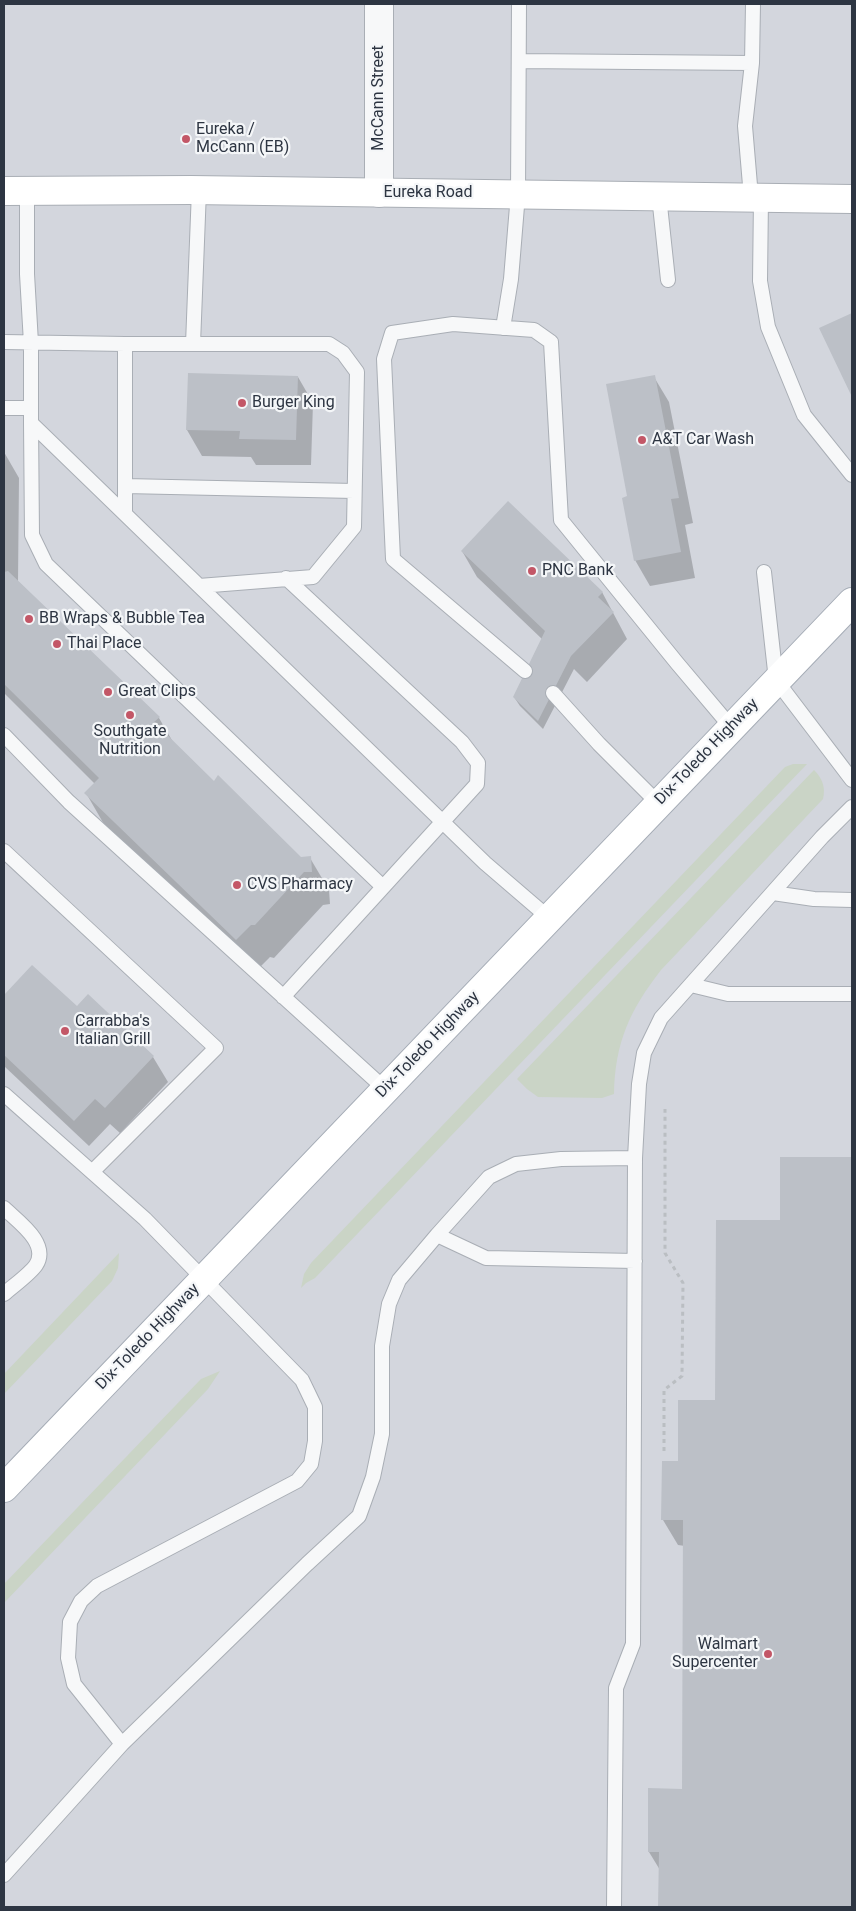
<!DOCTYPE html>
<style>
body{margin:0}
#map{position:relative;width:856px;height:1911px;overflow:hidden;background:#e4e7eb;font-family:Roboto,sans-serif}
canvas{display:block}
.frame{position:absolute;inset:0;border:5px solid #2d3542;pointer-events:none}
</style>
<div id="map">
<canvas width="856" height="1911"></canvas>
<div class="frame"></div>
</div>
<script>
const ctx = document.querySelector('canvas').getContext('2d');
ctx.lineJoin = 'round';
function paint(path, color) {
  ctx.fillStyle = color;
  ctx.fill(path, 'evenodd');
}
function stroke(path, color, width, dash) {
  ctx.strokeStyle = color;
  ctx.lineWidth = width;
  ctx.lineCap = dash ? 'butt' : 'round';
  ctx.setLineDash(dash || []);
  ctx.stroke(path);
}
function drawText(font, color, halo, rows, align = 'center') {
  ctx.font = font + ' Roboto,sans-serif';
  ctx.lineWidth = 4.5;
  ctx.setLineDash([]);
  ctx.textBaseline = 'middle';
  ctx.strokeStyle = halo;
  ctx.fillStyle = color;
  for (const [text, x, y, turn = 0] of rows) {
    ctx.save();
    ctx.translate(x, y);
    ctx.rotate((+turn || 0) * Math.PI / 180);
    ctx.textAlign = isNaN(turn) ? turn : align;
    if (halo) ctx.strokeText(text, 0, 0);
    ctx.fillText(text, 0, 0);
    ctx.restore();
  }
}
paint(new Path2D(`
 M 4,4 L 852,4 L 852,1907 L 4,1907 Z`), '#d3d6dd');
paint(new Path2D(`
 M 793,764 L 807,764 L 315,1278 L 306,1283 L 301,1288 L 304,1274 L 311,1263 L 785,767 Z
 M 814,770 C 822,778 826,787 823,799 L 661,970 C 630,1010 615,1042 614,1094 L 602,1098 L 538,1097 L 527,1089 L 517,1079 Z
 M 119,1253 L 118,1268 L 112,1281 L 4,1394 L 4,1374 Z
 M 220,1371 L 208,1389 L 4,1603 L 4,1584 L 201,1379 Z`), '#cad4c6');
paint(new Path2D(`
 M 852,315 L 852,394 L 821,329 Z
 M 298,377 L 313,403 L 311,465 L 256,465 L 251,457 L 202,456 L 187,430 Z
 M 654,377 L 669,402 L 693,523 L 685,525 L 695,578 L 650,586 L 635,560 L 629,497 Z
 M 4,452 L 19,478 L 18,582 L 159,718 L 173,742 L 214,782 L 300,858 L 310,858 L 329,890 L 330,904 L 323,905 L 274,958 L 270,957 L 255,972 L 105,826 L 86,793 L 95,784 L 4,693 Z
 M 462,551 L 602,592 L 627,639 L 587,682 L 574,669 L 543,729 L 520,706 L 514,697 L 542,639 L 477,577 Z
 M 32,966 L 77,1008 L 153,1057 L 168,1082 L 120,1133 L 110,1124 L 89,1146 L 4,1066 L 4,997 Z
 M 781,1158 L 852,1158 L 852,1907 L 659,1907 L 660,1870 L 649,1852 L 683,1790 L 685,1546 L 678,1545 L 663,1520 L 679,1462 L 717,1401 L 781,1222 Z`), '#0003');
paint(new Path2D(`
 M 852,313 L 852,397 L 819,328 Z
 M 188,373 L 298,376 L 296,440 L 239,439 L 240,431 L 186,430 Z
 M 655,375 L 679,498 L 671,499 L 681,552 L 634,561 L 622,498 L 627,496 L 606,384 Z
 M 508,501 L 603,592 L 598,597 L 614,612 L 571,656 L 538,721 L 513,697 L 545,631 L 461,551 Z
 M 8,571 L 160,717 L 154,722 L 214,781 L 218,775 L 301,857 L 311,856 L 312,872 L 304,872 L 255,925 L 251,925 L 236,940 L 84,793 L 99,778 L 4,684 L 4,572 Z
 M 32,965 L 77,1006 L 88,994 L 154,1056 L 105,1108 L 95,1099 L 74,1121 L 4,1055 L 4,995 Z
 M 780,1157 L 852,1157 L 852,1907 L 658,1907 L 659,1852 L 648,1852 L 648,1788 L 682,1789 L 683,1520 L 661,1520 L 662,1461 L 678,1461 L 678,1400 L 715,1400 L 716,1220 L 780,1220 Z`), '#bcc0c7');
const lane = new Path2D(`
 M 519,61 L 752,63
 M 27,192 L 27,274 L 31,343 L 31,423 L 485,863 L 549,918
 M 659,196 L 668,280
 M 751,197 L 745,126 L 752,63 L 753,4
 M 761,198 L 760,281 L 768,327 L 804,415 L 852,475
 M 503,328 L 511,279 L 518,194 L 519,4
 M 4,342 L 125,344
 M 193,344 L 199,190
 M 4,408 L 31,408
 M 31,423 L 32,535 L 46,564 L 383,887
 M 125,486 L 354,491
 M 125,514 L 125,344 L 329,344 L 343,353 L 357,372 L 354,527 L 313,577 L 199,586
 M 764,572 L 776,680 L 852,780
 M 525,671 L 393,559 L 384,359 L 392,333 L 453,324 L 534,330 L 551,342 L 561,520 L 677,663 L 731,727
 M 553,693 L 599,744 L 658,803
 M 4,735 L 69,802 L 385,1089
 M 4,851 L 216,1048 L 92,1172 L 145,1219 L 302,1380 L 315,1407 L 315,1441 L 311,1464 L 297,1481 L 97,1586 L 81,1601 L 70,1622 L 68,1658 L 74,1684 L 122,1744
 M 773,893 L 814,899 L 852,900
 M 691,985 L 728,994 L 852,994
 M 283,997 L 477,784 L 478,763 L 462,742 L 286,578
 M 4,1094 L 92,1172
 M 4,1208 C 17,1221 50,1243 36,1265 C 30,1274 13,1286 4,1294
 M 437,1235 L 486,1258 L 635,1261
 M 4,1875 L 122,1744 L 307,1564 L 359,1516 L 373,1477 L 382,1434 L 382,1346 L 389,1304 L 399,1280 L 437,1235 L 489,1177 L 516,1164 L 561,1159 L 635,1158
 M 614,1907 L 616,1688 L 633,1644 L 635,1158 L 639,1084 L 644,1053 L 661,1018 L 822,837 L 852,807`);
const street = new Path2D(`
 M 379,193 L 379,4`);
const secondary = new Path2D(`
 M 4,191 L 191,190 L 852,199`);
const primary = new Path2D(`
 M 4,1488 L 852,602`);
stroke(lane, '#a9aeb5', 16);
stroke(street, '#a9aeb5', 30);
stroke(secondary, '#a9aeb5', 30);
stroke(primary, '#a5acb6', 30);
stroke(new Path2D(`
 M 664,1451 L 664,1390 L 682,1376 L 683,1283 L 665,1253 L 665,1109`), '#babec2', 3, [4, 4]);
stroke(lane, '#f7f8f9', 14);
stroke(street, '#f7f8f9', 28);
stroke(secondary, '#fff', 28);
stroke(primary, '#fff', 28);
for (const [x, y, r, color] of [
 [186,139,5,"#c35767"],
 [242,403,5,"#c35767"],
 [642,440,5,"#c35767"],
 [532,571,5,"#c35767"],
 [29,619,5,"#c35767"],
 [57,644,5,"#c35767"],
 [108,692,5,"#c35767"],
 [130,715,5,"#c35767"],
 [237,885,5,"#c35767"],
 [65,1031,5,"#c35767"],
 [768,1654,5,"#c35767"]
]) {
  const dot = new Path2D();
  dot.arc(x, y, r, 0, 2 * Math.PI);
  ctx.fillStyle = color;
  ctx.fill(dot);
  stroke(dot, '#f4f6f8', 2);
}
drawText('16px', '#2d3542', '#f4f6f8', [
 ["McCann Street",379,98,-90],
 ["Eureka Road",428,193],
 ["Dix-Toledo Highway",707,752,-46],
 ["Dix-Toledo Highway",428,1045,-46],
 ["Dix-Toledo Highway",148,1337,-46]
]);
drawText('16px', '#2d3542', '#f4f6f8', [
 ["Eureka /",196,130],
 ["McCann (EB)",196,148],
 ["Burger King",252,403],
 ["A&T Car Wash",652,440],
 ["PNC Bank",542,571],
 ["BB Wraps & Bubble Tea",39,619],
 ["Thai Place",67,644],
 ["Great Clips",118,692],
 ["Southgate",130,732,"center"],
 ["Nutrition",130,750,"center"],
 ["CVS Pharmacy",247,885],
 ["Carrabba's",75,1022],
 ["Italian Grill",75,1040],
 ["Walmart",758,1645,"right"],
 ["Supercenter",758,1663,"right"]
], 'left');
</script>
